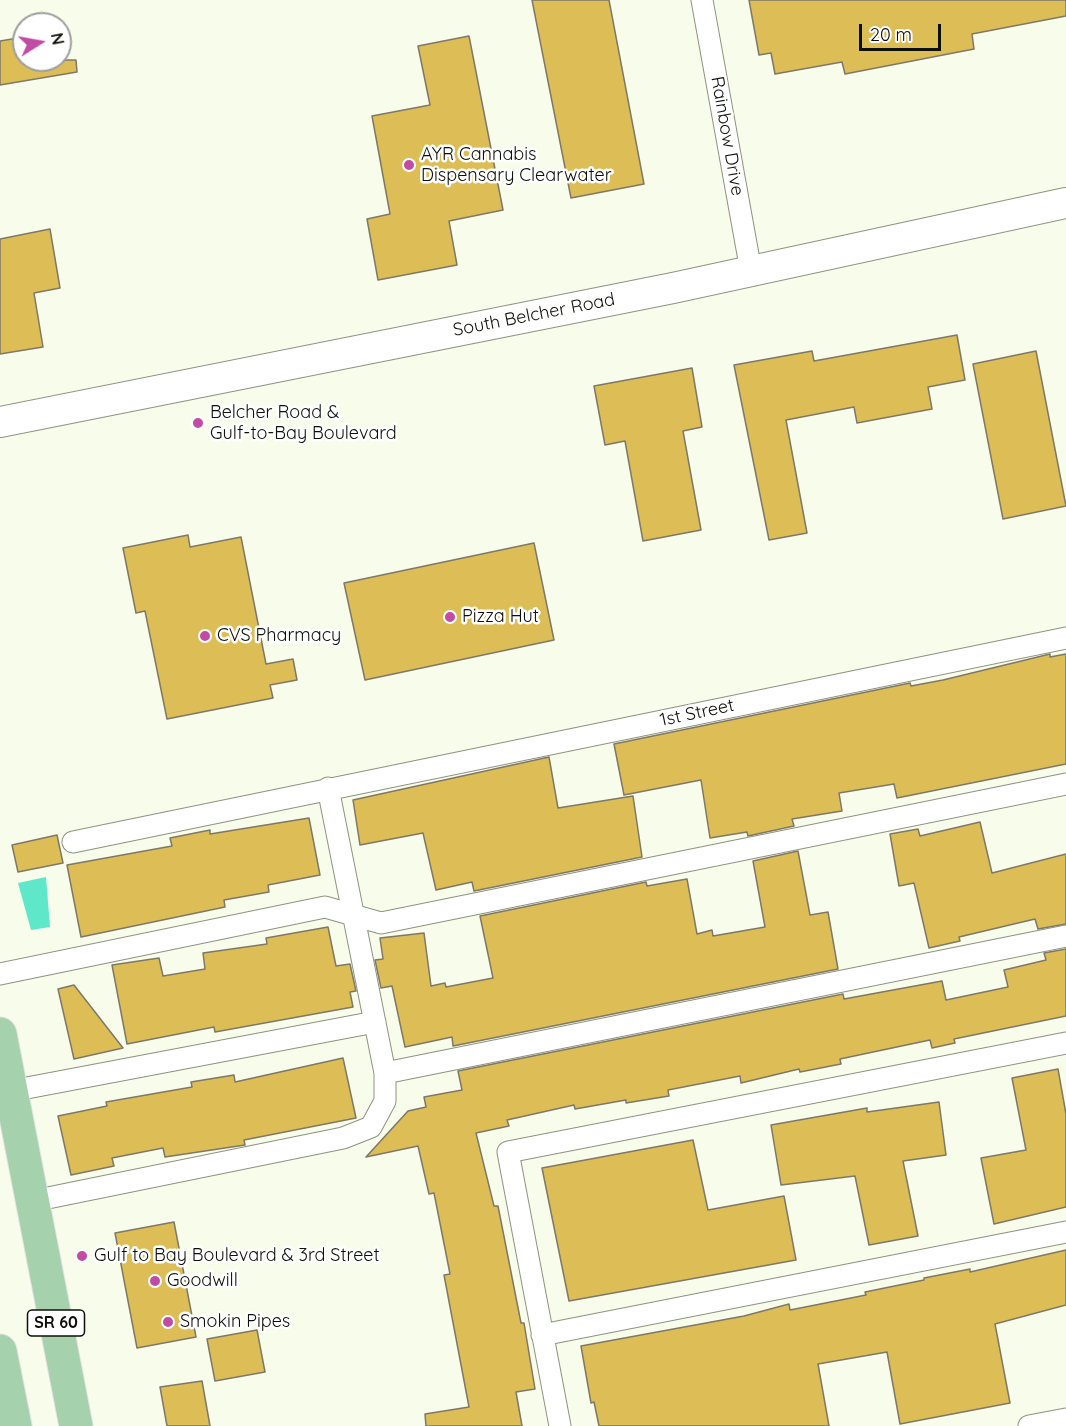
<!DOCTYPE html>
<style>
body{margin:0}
#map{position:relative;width:1066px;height:1426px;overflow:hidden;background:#f8fdeb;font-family:Quicksand,sans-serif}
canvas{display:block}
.north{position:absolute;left:12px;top:12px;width:60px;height:60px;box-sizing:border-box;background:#fff;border:2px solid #9e9f9d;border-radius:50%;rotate:79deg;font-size:16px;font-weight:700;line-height:24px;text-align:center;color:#0d0f09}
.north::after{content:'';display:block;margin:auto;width:21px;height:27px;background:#c14ca3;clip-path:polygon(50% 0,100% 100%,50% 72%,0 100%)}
.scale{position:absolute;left:859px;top:24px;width:82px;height:27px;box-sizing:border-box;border:3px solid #0d0f09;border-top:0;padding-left:8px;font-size:18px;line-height:21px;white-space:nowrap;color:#0d0f09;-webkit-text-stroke:4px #fff;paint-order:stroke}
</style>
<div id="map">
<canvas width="1066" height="1426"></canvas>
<div class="north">N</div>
<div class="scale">20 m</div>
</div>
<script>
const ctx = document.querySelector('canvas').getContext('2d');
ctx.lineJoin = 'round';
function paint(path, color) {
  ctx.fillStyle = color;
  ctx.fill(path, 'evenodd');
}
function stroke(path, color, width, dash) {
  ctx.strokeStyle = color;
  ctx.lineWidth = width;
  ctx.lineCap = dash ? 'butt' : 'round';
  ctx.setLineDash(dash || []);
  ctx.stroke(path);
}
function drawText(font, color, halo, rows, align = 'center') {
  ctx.font = font + ' Quicksand,sans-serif';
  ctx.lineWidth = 5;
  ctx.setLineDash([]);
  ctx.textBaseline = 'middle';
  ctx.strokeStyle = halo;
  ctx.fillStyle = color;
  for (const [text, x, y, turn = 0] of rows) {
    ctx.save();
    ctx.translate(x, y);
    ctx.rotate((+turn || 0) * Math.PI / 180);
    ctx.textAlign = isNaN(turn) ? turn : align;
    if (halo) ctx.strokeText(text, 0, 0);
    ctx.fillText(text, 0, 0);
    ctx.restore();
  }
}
paint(new Path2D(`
 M 46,877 L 50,927 L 31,930 L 18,883 Z`), '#5fe7ca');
const building = new Path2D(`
 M 532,0 L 609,0 L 644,184 L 571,198 Z
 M 749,0 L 1066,0 L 1066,16 L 972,34 L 974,49 L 845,74 L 842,62 L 775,74 L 771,53 L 759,55 Z
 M 469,36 L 503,210 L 449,221 L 457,265 L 378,280 L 367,219 L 390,214 L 372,116 L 430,105 L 418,46 Z
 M 24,37 L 24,60 L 76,60 L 77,72 L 0,85 L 0,41 Z
 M 50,229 L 60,288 L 34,293 L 43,347 L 0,354 L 0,239 Z
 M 957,335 L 965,380 L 928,387 L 932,409 L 857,423 L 854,407 L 786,420 L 807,533 L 769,540 L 734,365 L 812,351 L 814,361 Z
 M 1036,351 L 1066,506 L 1003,519 L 973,364 Z
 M 692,368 L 702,427 L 683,431 L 701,530 L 643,541 L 625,441 L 605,445 L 594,386 Z
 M 188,535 L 190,547 L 241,537 L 266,664 L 293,659 L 297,680 L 270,685 L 273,698 L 167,719 L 145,611 L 136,613 L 123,548 Z
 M 534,543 L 554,640 L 365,680 L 344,583 Z
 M 1050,654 L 1050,657 L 1066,654 L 1066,764 L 897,798 L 894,784 L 839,793 L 842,811 L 792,819 L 794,826 L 748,836 L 747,832 L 710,838 L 701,780 L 624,795 L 614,744 L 910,683 L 911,686 L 943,680 Z
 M 549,757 L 558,808 L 633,796 L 642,857 L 474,891 L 472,882 L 436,890 L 423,833 L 360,845 L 353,800 Z
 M 309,818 L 320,875 L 268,885 L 269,892 L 224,900 L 225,907 L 81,937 L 67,865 L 172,846 L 170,838 L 210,830 L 210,834 Z
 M 980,822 L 992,873 L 1066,854 L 1066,924 L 1038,929 L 1035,919 L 959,937 L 960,941 L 929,948 L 914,883 L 899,886 L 890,834 L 918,829 L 920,836 Z
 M 57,835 L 63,863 L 18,872 L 12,845 Z
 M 798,851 L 810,915 L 828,912 L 838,969 L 453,1046 L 452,1037 L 405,1047 L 392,986 L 381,988 L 375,960 L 383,959 L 380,938 L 424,933 L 431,986 L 445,983 L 446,987 L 493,978 L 480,916 L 646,882 L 647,886 L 687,879 L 697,934 L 712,930 L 713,936 L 765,927 L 753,861 Z
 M 328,927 L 336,966 L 350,964 L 356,991 L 350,992 L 353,1007 L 215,1032 L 214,1027 L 127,1044 L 112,965 L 159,958 L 163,976 L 205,969 L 203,953 L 267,944 L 266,938 Z
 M 1066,949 L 1066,1016 L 954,1039 L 955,1043 L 932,1048 L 930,1040 L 840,1059 L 841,1064 L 800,1072 L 799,1069 L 741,1083 L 740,1076 L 668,1090 L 669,1096 L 626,1103 L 626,1100 L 575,1109 L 574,1105 L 507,1120 L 509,1126 L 476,1133 L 494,1206 L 498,1206 L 521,1323 L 524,1323 L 535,1389 L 516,1392 L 522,1426 L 426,1426 L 425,1414 L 469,1407 L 444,1275 L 450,1274 L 434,1193 L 429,1194 L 418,1146 L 366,1157 L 408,1111 L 426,1107 L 424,1097 L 462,1090 L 458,1071 L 843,994 L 844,999 L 942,981 L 946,1000 L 1008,987 L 1004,970 L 1046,960 L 1044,953 Z
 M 74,985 L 123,1048 L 74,1059 L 58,989 Z
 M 343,1058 L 356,1118 L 244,1140 L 245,1145 L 165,1157 L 163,1148 L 112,1158 L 114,1166 L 71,1175 L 58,1116 L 107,1106 L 106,1102 L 192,1087 L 191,1082 L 234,1075 L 235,1082 Z
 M 1058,1069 L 1066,1114 L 1066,1207 L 994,1224 L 981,1158 L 1026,1150 L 1012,1078 Z
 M 939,1102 L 946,1155 L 903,1161 L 918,1236 L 869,1245 L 855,1176 L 781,1185 L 771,1125 L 867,1108 L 867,1112 Z
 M 693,1140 L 708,1210 L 784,1196 L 796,1260 L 569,1301 L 542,1168 Z
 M 174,1222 L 196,1337 L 137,1348 L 115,1233 Z
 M 1066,1250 L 1066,1305 L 995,1324 L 1010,1403 L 900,1424 L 887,1352 L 818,1364 L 829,1426 L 599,1426 L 594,1402 L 591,1403 L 581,1346 L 744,1316 L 789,1304 L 790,1310 L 866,1295 L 865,1292 L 924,1280 L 924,1278 L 970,1269 L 970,1272 Z
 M 257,1330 L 265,1372 L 215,1381 L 207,1339 Z
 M 202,1381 L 210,1426 L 167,1426 L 160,1387 Z`);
paint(building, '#ddbd56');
stroke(building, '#7e7868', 1.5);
const street = new Path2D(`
 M 702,0 L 751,271
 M 73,842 L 1066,638
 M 0,974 L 325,907 L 381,923 L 1066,784
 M 385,1073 L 1066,936
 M 11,1091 L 375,1022
 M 33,1201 L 343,1138 L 371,1127 L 385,1101 L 385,1073 L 328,788
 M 542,1335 L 1066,1232
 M 560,1426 L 508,1152 L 1066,1043
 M 1029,1426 L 1066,1419`);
const secondary = new Path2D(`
 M 0,422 L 673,288 L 1066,203`);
const primary = new Path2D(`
 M 0,1034 L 76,1426
 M 0,1351 L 15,1426`);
stroke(street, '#8e9282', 23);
stroke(secondary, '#8e9282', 32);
stroke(primary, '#e2e2e1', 35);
stroke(street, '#fff', 21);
stroke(secondary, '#fff', 30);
stroke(primary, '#a6d1ad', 33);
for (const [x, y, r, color] of [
 [409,165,6,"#c14ca3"],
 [198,423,6,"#c14ca3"],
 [450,617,6,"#c14ca3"],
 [205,636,6,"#c14ca3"],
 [82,1256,6,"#c14ca3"],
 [155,1281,6,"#c14ca3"],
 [168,1322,6,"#c14ca3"]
]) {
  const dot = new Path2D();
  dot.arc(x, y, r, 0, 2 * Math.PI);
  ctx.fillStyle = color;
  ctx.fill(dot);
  stroke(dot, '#fff', 2);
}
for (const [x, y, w] of [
 [56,1323,57]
]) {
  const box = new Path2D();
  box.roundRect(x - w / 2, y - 13, w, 26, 4.5);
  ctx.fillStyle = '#fff';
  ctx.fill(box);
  stroke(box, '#0d0f09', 1.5);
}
drawText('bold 16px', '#0d0f09', null, [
 ["SR 60",56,1323]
]);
drawText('18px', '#0d0f09', '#fff', [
 ["Rainbow Drive",727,136,80],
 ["South Belcher Road",534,315,-11],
 ["1st Street",697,713,-12]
]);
drawText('18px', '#0d0f09', '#fff', [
 ["AYR Cannabis",421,155],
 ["Dispensary Clearwater",421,176],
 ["Belcher Road &",210,413],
 ["Gulf-to-Bay Boulevard",210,434],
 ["Pizza Hut",462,617],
 ["CVS Pharmacy",217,636],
 ["Gulf to Bay Boulevard & 3rd Street",94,1256],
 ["Goodwill",167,1281],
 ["Smokin Pipes",180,1322]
], 'left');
</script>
